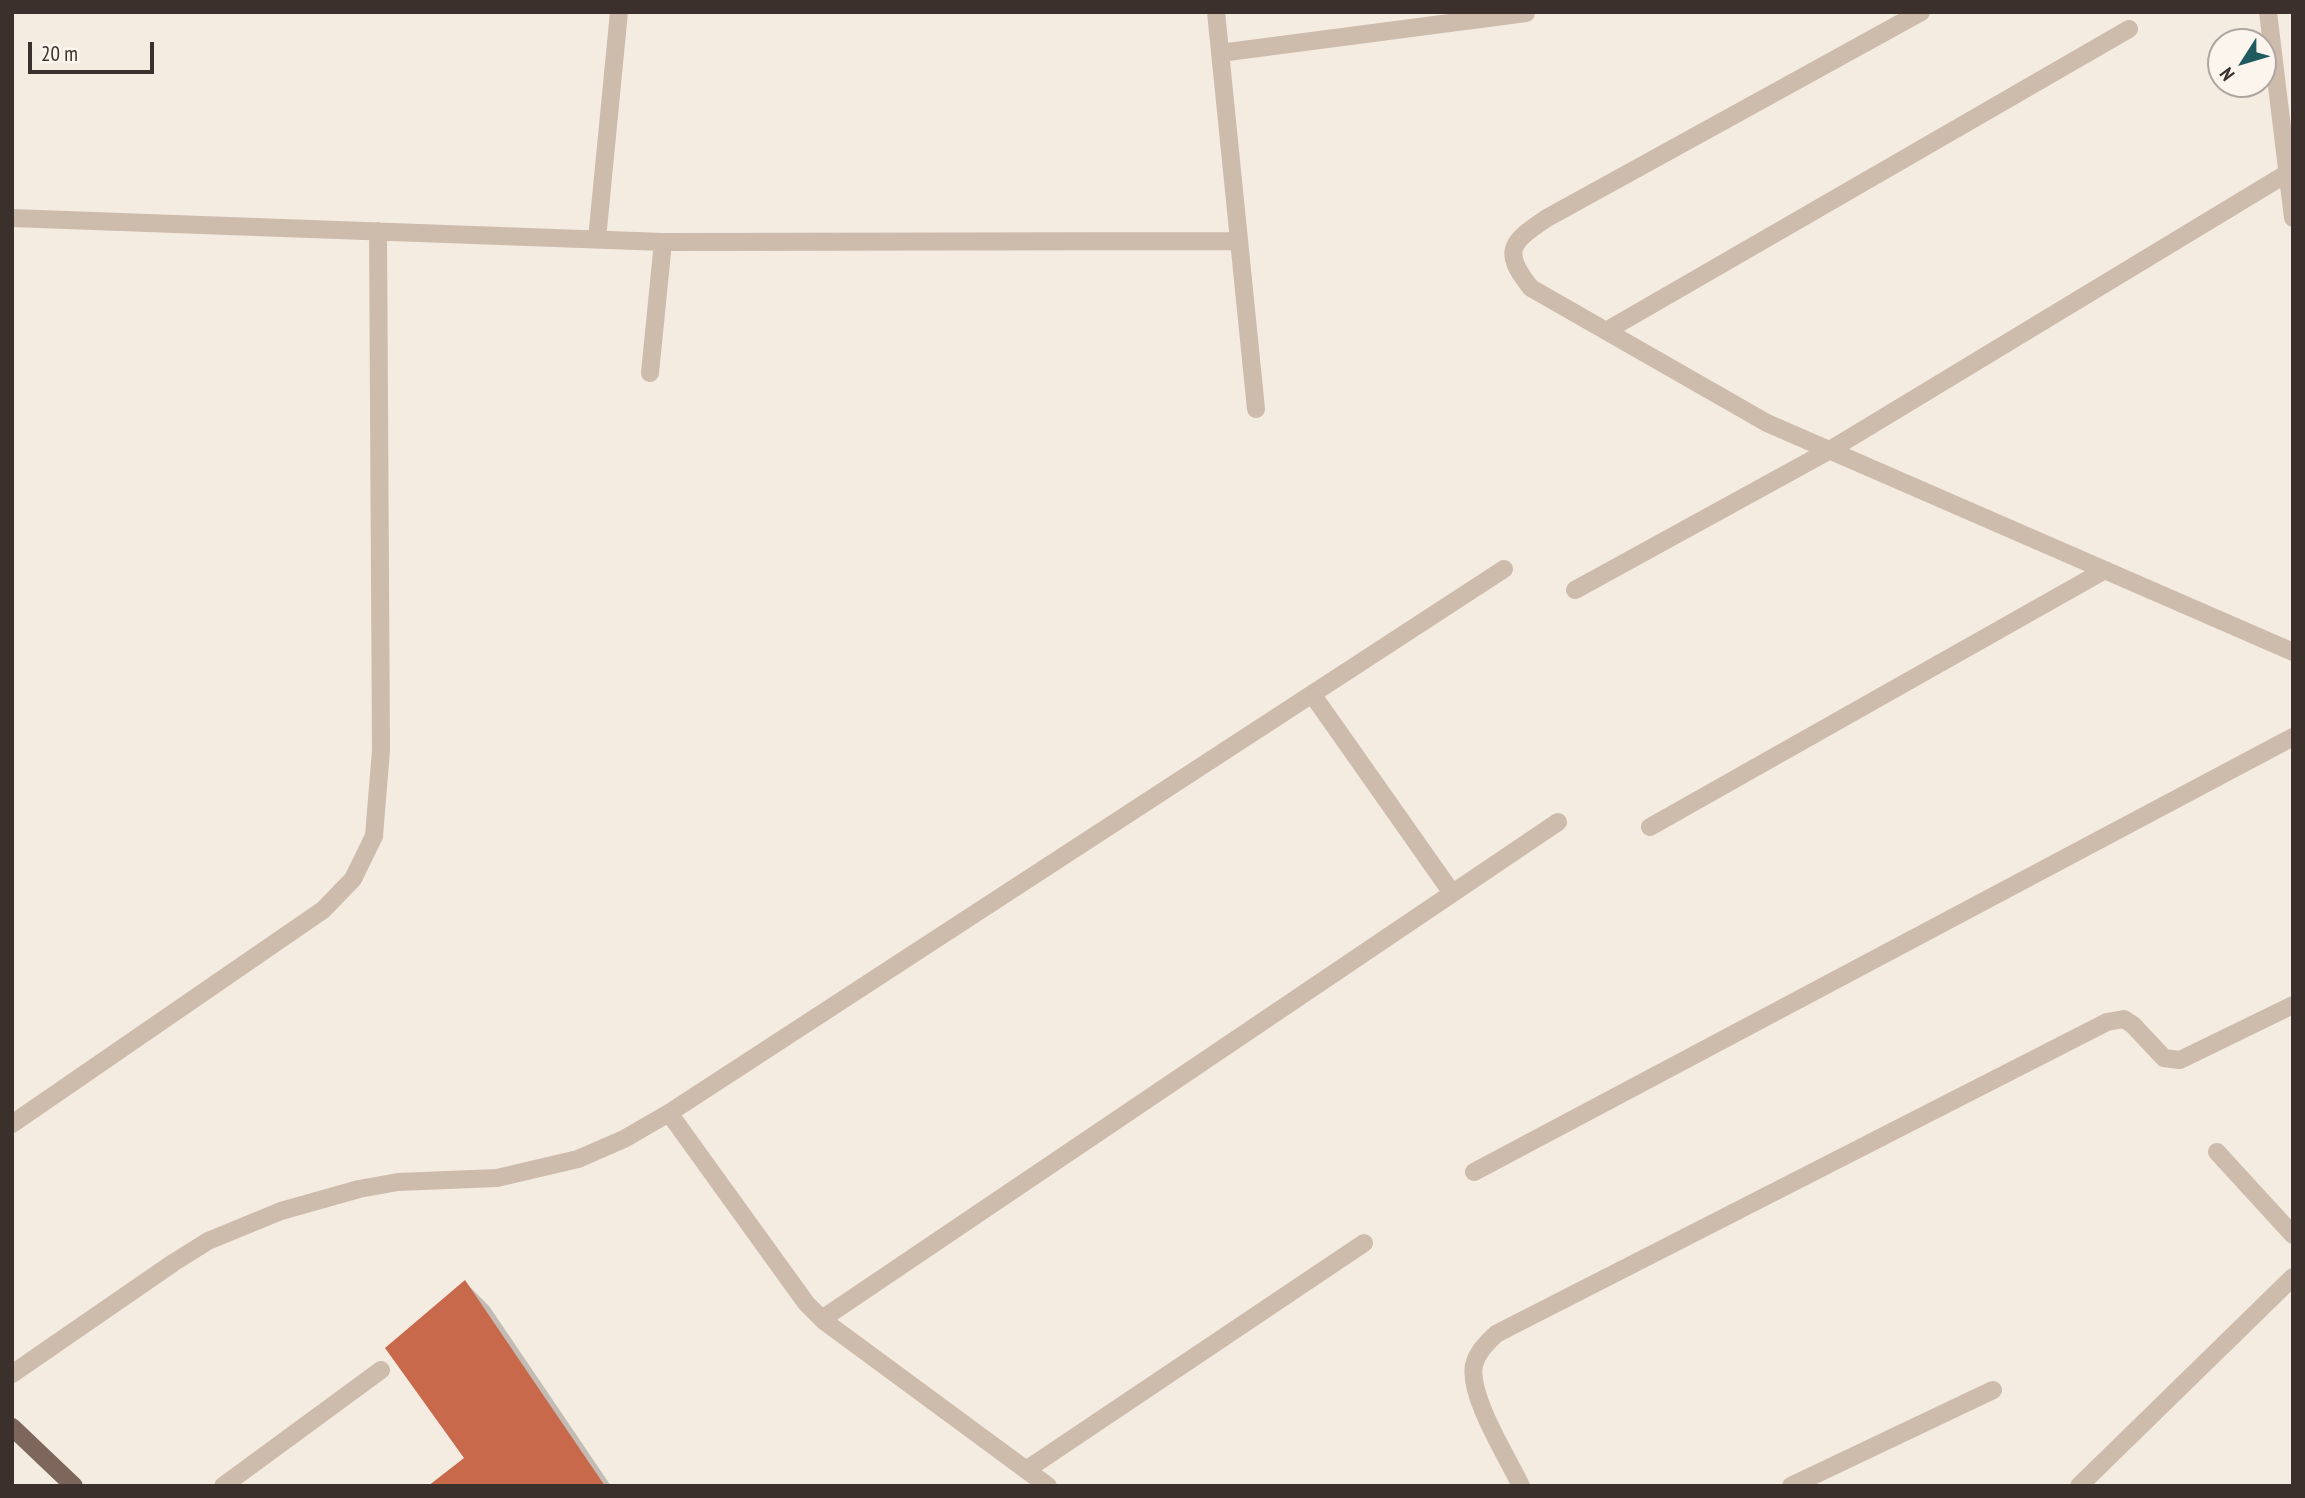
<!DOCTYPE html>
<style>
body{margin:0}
#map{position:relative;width:2305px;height:1498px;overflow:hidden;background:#f4ebe1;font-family:"PT Sans Narrow",sans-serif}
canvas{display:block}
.frame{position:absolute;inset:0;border:14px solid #3b302b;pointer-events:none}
.north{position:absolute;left:2207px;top:28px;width:70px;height:70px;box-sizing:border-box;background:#fbf5ee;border:2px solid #aea6a0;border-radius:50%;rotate:233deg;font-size:19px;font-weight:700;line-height:28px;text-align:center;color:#3b302b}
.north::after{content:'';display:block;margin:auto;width:24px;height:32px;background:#1f5a5e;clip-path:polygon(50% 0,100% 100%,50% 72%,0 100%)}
.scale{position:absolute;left:28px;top:42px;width:126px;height:32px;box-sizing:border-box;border:4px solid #3b302b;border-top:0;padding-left:9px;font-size:21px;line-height:24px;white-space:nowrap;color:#3b302b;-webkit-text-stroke:5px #fbf5ee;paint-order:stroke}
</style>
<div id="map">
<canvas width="2305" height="1498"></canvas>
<div class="frame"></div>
<div class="north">N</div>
<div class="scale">20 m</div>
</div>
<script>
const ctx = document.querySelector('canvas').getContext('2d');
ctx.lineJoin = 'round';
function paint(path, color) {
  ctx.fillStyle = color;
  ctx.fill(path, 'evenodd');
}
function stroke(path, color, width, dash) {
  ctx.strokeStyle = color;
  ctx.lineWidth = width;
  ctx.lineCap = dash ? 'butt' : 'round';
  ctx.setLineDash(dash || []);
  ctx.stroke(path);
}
paint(new Path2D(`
 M 465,1282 L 489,1306 L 611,1486 L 431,1486 L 467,1459 Z`), '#0003');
paint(new Path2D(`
 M 465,1280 L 605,1486 L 428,1486 L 464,1458 L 385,1348 Z`), '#c8694b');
stroke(new Path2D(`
 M 1216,12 L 1256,409
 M 1921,12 L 1547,218 C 1511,242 1501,251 1531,288 L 1767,423 L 2293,652
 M 2268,12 L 2293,218
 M 1220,53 L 1526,13
 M 12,218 L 663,242 L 1238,241
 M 597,239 L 619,12
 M 1606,331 L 2129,29
 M 650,373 L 663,242
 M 1575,590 L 1830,450 L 2286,174
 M 1312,694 L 1452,893
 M 1650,827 L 2105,570
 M 669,1113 L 806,1303 L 824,1321 L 1048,1486
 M 12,1124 L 323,910 L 353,879 L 374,836 L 381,750 L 378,231
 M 2217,1152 L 2293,1235
 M 1474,1172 L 2293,737
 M 822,1319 L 1558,822
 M 12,1374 L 173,1263 L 208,1241 L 281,1211 L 359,1189 L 398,1182 L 497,1178 L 578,1159 L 624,1139 L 669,1113 L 1504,569
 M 1026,1470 L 1364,1243
 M 223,1486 L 381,1370
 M 1521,1486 C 1507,1456 1468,1396 1474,1365 C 1477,1352 1487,1343 1496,1334 L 2107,1022 L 2124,1019 L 2133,1025 L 2164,1058 L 2180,1060 L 2293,1005
 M 1791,1486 L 1993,1390
 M 2079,1486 L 2293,1277`), '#cdbbac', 18);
stroke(new Path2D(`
 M 12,1427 L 74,1486`), '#7d675c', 18);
</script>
